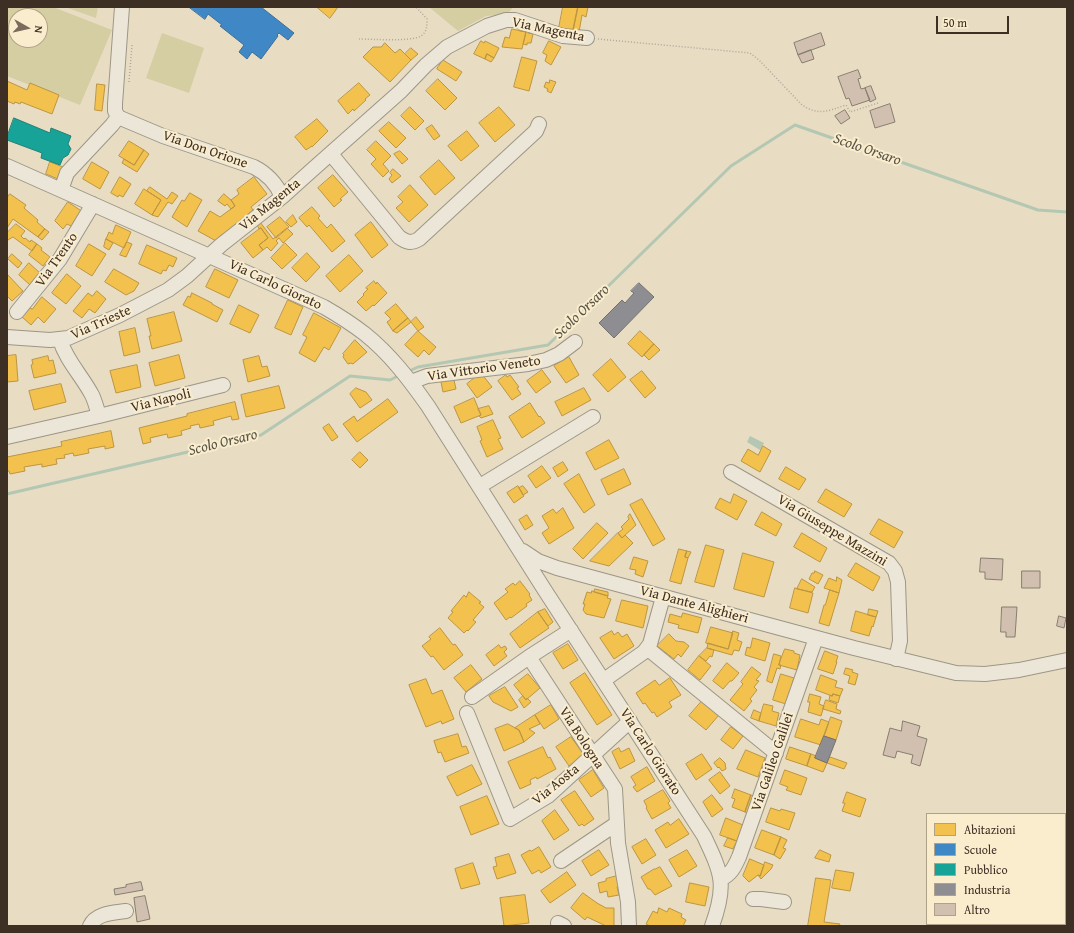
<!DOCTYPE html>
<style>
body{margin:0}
#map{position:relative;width:1074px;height:933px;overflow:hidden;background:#e8ddc2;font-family:"Gentium Book Plus",serif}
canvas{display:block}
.frame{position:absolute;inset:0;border:8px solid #3e2f25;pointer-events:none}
.legend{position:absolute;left:926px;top:813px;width:140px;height:112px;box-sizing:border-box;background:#faedce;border:1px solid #afa18a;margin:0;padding:5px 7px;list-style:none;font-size:12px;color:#3e2f25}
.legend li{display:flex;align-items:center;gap:8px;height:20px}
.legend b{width:20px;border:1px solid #afa18a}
.north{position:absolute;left:8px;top:8px;width:40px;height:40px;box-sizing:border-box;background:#faedce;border:1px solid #afa18a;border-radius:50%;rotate:98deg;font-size:11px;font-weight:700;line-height:16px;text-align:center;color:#3e2f25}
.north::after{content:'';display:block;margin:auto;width:14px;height:18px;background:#7a6c5c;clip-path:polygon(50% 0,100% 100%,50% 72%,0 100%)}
.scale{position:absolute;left:936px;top:16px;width:73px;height:18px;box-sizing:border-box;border:2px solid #3e2f25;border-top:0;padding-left:5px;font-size:12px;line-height:14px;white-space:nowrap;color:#3e2f25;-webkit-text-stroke:3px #faedce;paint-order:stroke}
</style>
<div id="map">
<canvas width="1074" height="933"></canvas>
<div class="frame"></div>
<ul class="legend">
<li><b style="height:11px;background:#f2c14e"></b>Abitazioni</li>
<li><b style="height:11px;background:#3f88c5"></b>Scuole</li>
<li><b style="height:11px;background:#17a398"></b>Pubblico</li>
<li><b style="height:11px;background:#8d8d92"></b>Industria</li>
<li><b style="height:11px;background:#d1bfaf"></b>Altro</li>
</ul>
<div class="north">N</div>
<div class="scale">50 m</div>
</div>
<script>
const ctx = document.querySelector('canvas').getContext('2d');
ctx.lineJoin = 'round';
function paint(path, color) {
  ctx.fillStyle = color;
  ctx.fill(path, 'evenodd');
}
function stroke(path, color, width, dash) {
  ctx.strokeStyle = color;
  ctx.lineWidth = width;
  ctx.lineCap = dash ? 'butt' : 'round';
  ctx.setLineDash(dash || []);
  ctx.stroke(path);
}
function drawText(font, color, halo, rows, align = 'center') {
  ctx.font = font + ' "Gentium Book Plus",serif';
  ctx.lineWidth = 4;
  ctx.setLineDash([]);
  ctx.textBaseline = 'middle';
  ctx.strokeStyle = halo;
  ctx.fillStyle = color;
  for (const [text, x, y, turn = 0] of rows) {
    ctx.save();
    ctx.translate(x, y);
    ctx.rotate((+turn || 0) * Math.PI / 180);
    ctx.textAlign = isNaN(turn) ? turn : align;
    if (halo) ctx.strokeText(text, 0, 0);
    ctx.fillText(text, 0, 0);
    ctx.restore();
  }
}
paint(new Path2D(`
 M 7,7 L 53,7 L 112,30 L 80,105 L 7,76 ZM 16,16 L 40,16 L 40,40 L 16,40 Z
 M 65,7 L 98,7 L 96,18 Z
 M 429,7 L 513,7 L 508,14 L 486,16 L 458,31 Z
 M 162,33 L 204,48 L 189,93 L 146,78 Z`), '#d4cea2');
paint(new Path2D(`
 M 750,436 L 764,443 L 760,450 L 747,442 Z`), '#b4c7b3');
const homes = new Path2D(`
 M 317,7 L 338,7 L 330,18 Z
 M 563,7 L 578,7 L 573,31 L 559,28 Z
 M 578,7 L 588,7 L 586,17 L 582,15 L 579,32 L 573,31 Z
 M 522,26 L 529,28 L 528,33 L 533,34 L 531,43 L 527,43 L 527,45 L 523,44 L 526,32 L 520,31 Z
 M 512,29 L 526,32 L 522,49 L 502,47 L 505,37 L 509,38 Z
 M 481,41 L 484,43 L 485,41 L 499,48 L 494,58 L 487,54 L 485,59 L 474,54 Z
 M 549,41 L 561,47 L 551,65 L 545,61 L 547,55 L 543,53 Z
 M 385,43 L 395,53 L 400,49 L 411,60 L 390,82 L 363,57 L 373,47 L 381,47 Z
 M 411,48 L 418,54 L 411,60 L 405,54 Z
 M 487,54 L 494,58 L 491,62 L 485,59 Z
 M 522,57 L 537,61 L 529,91 L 514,87 Z
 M 443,60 L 462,72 L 456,81 L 437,69 Z
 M 438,79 L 457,98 L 445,110 L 426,91 Z
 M 550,80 L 556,82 L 551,93 L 547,91 L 548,89 L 544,87 L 546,82 L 549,83 Z
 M 7,81 L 27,90 L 30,83 L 59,95 L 52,114 L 21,102 L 20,104 L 15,102 L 14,104 L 7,101 Z
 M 359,83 L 370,95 L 365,99 L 366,100 L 354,111 L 353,109 L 348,114 L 338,101 Z
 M 97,84 L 105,85 L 102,111 L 95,110 Z
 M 410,107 L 424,121 L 415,130 L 401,116 Z
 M 499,107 L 515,125 L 495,142 L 479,123 Z
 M 317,119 L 328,131 L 312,147 L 312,146 L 306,150 L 295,137 Z
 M 389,122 L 406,138 L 396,148 L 379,131 Z
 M 432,125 L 440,136 L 434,140 L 426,129 Z
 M 467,131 L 479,146 L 461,161 L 448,146 Z
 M 129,141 L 144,150 L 134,165 L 119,156 Z
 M 376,141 L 391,156 L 383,164 L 389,171 L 383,177 L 371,164 L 376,159 L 367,150 Z
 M 144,150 L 149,154 L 137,172 L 122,163 L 124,159 L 134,165 Z
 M 400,151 L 408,159 L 402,164 L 394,154 Z
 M 439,160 L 455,178 L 435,195 L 420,177 Z
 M 50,162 L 63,167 L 58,179 L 46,174 Z
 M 92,162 L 109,172 L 100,189 L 83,179 Z
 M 393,169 L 401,176 L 392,183 L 389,179 L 392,175 L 390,173 Z
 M 333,175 L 348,192 L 340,199 L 342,200 L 334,207 L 318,188 Z
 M 120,177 L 131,184 L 123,197 L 119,195 L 118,197 L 111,193 Z
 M 254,177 L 267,194 L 251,207 L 253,210 L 223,236 L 221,235 L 216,241 L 198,231 L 210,211 L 220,217 L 235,206 L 231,200 L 239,194 L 237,190 Z
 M 410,185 L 428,205 L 409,222 L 396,208 L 403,202 L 398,197 Z
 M 150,187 L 167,199 L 172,192 L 178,196 L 172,204 L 168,202 L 158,217 L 152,215 L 161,200 L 147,191 Z
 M 144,189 L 161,200 L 152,215 L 135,204 Z
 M 190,193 L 202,200 L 187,227 L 172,217 L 182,200 L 184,201 Z
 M 10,194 L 26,205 L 24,208 L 38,220 L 37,222 L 45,229 L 38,237 L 13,219 L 7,228 L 7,198 Z
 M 224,194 L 231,200 L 235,206 L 231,209 L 227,204 L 225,206 L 218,201 Z
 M 68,202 L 83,212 L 73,227 L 67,224 L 63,229 L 55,221 Z
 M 312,207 L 320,216 L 318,218 L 327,228 L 331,224 L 345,241 L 332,252 L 309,225 L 307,227 L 299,218 Z
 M 293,215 L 297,222 L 291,227 L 286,222 Z
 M 280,217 L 289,227 L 276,238 L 267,227 Z
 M 260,222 L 273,239 L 287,228 L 293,234 L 283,243 L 279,238 L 276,241 L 278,243 L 271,251 L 267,247 L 263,250 L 259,245 L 268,238 L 261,228 L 259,229 L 257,224 Z
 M 371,222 L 388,245 L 372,258 L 355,235 Z
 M 16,224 L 25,231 L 21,236 L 24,239 L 25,238 L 30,242 L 31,240 L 37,244 L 32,251 L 13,237 L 8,240 L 7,239 L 7,233 Z
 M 116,225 L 131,232 L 124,248 L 106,239 L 109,232 L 112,234 Z
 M 261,228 L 268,238 L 259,245 L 263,250 L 253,258 L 241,243 Z
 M 45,229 L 49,232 L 42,240 L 38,237 Z
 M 106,239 L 113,243 L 109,250 L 104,247 Z
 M 127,242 L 132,244 L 126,257 L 120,255 Z
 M 285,243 L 297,255 L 282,269 L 271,258 Z
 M 37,244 L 42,248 L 41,250 L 50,257 L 43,266 L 29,255 Z
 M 89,244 L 106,254 L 92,276 L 76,266 Z
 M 147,245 L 177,258 L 173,267 L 169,265 L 166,271 L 163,270 L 161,274 L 139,264 Z
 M 307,253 L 320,267 L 306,282 L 292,268 Z
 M 12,254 L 22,263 L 18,268 L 8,259 Z
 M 349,255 L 363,271 L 340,292 L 326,276 Z
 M 29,263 L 40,273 L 30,285 L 19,275 Z
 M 114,269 L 139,283 L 134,291 L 126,295 L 105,282 Z
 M 215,269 L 238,280 L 229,298 L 206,287 Z
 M 7,274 L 23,291 L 12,301 L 7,296 Z
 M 67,274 L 81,286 L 66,304 L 52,293 Z
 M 374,281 L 376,284 L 377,282 L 387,293 L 374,306 L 373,305 L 366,311 L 357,302 L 364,295 L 363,294 L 368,289 L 366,288 Z
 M 97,291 L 106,299 L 95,313 L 89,309 L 82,318 L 73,311 L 88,293 L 92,296 Z
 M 192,293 L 212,303 L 212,304 L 223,310 L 217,322 L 183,305 L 188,296 L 190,297 Z
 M 42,297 L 56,309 L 44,323 L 38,317 L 31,325 L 22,317 L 30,308 L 32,309 Z
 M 288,300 L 303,307 L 291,335 L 275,328 Z
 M 396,304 L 408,318 L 393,331 L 387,322 L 391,319 L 385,313 Z
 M 239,305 L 259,315 L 250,333 L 230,324 Z
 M 174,312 L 182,341 L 152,349 L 149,336 L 151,336 L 147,319 Z
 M 314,313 L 341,328 L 329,350 L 324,347 L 315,362 L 299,353 L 307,337 L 303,335 Z
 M 416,317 L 424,327 L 418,331 L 411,322 Z
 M 408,318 L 411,322 L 397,333 L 393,331 Z
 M 135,328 L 140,352 L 124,356 L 119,332 Z
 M 418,331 L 436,347 L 429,355 L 424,350 L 418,357 L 405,345 Z
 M 640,331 L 654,344 L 642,357 L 628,344 Z
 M 355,340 L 367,352 L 353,364 L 351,363 L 348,364 L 343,357 L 344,355 L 343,354 Z
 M 654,344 L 660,350 L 649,360 L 644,355 Z
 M 16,355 L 18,381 L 7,382 L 7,356 Z
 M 179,355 L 185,378 L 155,386 L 149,363 Z
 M 48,356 L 49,361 L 53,360 L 56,373 L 34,378 L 31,365 L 33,364 L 32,360 Z
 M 259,356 L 262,367 L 267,366 L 270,376 L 248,382 L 243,360 Z
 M 569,357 L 579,375 L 566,383 L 554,366 Z
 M 611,359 L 626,377 L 608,392 L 593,375 Z
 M 137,365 L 141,387 L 116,393 L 110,371 Z
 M 542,370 L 551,382 L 536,393 L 527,381 Z
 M 642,371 L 656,388 L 645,398 L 630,380 Z
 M 481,373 L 492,387 L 477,398 L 467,384 Z
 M 506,375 L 507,377 L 510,375 L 519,387 L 517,388 L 521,394 L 512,400 L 498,381 Z
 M 454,380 L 456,389 L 443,392 L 441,382 Z
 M 61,384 L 66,402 L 34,410 L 29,391 Z
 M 279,386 L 285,408 L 246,417 L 241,395 Z
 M 356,388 L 366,392 L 372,400 L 360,408 L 350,394 Z
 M 584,388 L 591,400 L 562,416 L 555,402 Z
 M 474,398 L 481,415 L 461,423 L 454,407 Z
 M 388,399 L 398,412 L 357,442 L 343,424 L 354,416 L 357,421 Z
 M 235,402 L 239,419 L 232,420 L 231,416 L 213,421 L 214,425 L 200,428 L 199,424 L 190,426 L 191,428 L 181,431 L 182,435 L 168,438 L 167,434 L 150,438 L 151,442 L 143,444 L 139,428 L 187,416 L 187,414 Z
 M 530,403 L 539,417 L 540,416 L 545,423 L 522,438 L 509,417 Z
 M 489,406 L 493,414 L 481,418 L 479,416 L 481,415 L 478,409 Z
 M 493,420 L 501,438 L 498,439 L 503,449 L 487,457 L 480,441 L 482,440 L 477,427 Z
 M 329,424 L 338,437 L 332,441 L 323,428 Z
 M 111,431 L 114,447 L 105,449 L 105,446 L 88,449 L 89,453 L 74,456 L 73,453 L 64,455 L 65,458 L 56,459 L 57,464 L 42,467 L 42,464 L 24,467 L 25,471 L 10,474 L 9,471 L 7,471 L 7,457 L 62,446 L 61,442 Z
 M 609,440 L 619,458 L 595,470 L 586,453 Z
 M 763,446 L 771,451 L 760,472 L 741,461 L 748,449 L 758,455 Z
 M 360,452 L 368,460 L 360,468 L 352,460 Z
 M 563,462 L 568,470 L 558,477 L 553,468 Z
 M 542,466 L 551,478 L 536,488 L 528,476 Z
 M 786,467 L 806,479 L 799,490 L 779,479 Z
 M 624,469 L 631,484 L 608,495 L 601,480 Z
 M 579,474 L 595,505 L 584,513 L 564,484 Z
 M 518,486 L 524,496 L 514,503 L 507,493 Z
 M 523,486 L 528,492 L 523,495 L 519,488 Z
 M 826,489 L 852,504 L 844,517 L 818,502 Z
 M 734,494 L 747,501 L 737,520 L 715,508 L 720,498 L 730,503 Z
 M 642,499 L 665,539 L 653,546 L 630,505 Z
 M 563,508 L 574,528 L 549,544 L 542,533 L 549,528 L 542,516 L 553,509 L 556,513 Z
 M 762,512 L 782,524 L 776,536 L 755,525 Z
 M 630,514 L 636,525 L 622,538 L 618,533 L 623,529 L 621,527 L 629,519 L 628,517 Z
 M 527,515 L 533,525 L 525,530 L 519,520 Z
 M 879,519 L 903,532 L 894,548 L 870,534 Z
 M 597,523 L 608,533 L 583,559 L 573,549 Z
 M 618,533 L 622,538 L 625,535 L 633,543 L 609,566 L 590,561 Z
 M 802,533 L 827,548 L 820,562 L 794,547 Z
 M 706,545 L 724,550 L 714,587 L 695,582 Z
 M 679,549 L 687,551 L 685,557 L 688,558 L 681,584 L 670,581 Z
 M 687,551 L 691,552 L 688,558 L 685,557 Z
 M 743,553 L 774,562 L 764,597 L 734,589 Z
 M 634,557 L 648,561 L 643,577 L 635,574 L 636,570 L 630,569 Z
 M 856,563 L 880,577 L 873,591 L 848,576 Z
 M 815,571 L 823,575 L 818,584 L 809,579 L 812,573 L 814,573 Z
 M 837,577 L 842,580 L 839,593 L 824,588 L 829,578 L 836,581 Z
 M 802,579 L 815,587 L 812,592 L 797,589 Z
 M 520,581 L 530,594 L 529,595 L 532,600 L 526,604 L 527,606 L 511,618 L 510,617 L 506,620 L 494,603 L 508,592 L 505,589 L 513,583 L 515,585 Z
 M 795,588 L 813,593 L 808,613 L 790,608 Z
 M 595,589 L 608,592 L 608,596 L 594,592 Z
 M 830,590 L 839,593 L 829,626 L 819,623 L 824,605 L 825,605 Z
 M 592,591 L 608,596 L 607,598 L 611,599 L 604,618 L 586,614 L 583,610 L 585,604 L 583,604 L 587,592 L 591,593 Z
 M 469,592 L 481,602 L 479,603 L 484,607 L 473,620 L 476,622 L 468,631 L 467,630 L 464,633 L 448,618 L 453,612 L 451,611 L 464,595 L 466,597 Z
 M 622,600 L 648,606 L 643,628 L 616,621 Z
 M 545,609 L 553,622 L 548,626 L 538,612 Z
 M 869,609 L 878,611 L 876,617 L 868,615 Z
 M 856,611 L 876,617 L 873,627 L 872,626 L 869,636 L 851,631 Z
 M 538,612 L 549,628 L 520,648 L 510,634 Z
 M 683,613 L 702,618 L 698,633 L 678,628 L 679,625 L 668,622 L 670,614 L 681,617 Z
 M 711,627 L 733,633 L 728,649 L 706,643 Z
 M 440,628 L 453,645 L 455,644 L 463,655 L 444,670 L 433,656 L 431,657 L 422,646 L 431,639 L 429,637 Z
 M 612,631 L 614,635 L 618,632 L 622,637 L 627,634 L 634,646 L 614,659 L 600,638 Z
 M 733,631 L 739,633 L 737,640 L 742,642 L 739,651 L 734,650 L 732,655 L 707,648 L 708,643 L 728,649 Z
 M 669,634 L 676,641 L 684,642 L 689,646 L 681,657 L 678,654 L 674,659 L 657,646 Z
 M 753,638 L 770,643 L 765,661 L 745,655 L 747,647 L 750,648 Z
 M 568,644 L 578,660 L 563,669 L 553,653 Z
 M 499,645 L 501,648 L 505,646 L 507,649 L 504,652 L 507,656 L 494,666 L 486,655 Z
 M 707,648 L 714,650 L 712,657 L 710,656 L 706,661 L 699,656 Z
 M 785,649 L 794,651 L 794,653 L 800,655 L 797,670 L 779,665 Z
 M 825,651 L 838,656 L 836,662 L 837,662 L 833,674 L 818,669 Z
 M 774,654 L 781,656 L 779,665 L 781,665 L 780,669 L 777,668 L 772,683 L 767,681 Z
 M 699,656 L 711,666 L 700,680 L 688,670 Z
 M 727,663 L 739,673 L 732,681 L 730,681 L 723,689 L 713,681 Z
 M 471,665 L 482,679 L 466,692 L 454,678 Z
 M 752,667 L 761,674 L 756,680 L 759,681 L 754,687 L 757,690 L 750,699 L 752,701 L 744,711 L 730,700 L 743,684 L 741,682 Z
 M 846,668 L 853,670 L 852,672 L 858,674 L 855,685 L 848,683 L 850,676 L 844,674 Z
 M 585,673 L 612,715 L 597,725 L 570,683 Z
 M 528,674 L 540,688 L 526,700 L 514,685 Z
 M 781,674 L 794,678 L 786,704 L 773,700 Z
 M 821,675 L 837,681 L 835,687 L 843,689 L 840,696 L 833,694 L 832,696 L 816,690 Z
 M 670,678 L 681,695 L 669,702 L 672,707 L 657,717 L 654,712 L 652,713 L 645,703 L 643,704 L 636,693 L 655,680 L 659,685 Z
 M 426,679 L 432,694 L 442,690 L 454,719 L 442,724 L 441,721 L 426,727 L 409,685 Z
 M 505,687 L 518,707 L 511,711 L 493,702 L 489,696 Z
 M 810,694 L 821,697 L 819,704 L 824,706 L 821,716 L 808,712 L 810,702 L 808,702 Z
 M 833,694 L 840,696 L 838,703 L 829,700 L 830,695 L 832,696 Z
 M 523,696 L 526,700 L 527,698 L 531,702 L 524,708 L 519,700 Z
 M 826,700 L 837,704 L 836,709 L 841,711 L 840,714 L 823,709 Z
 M 702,701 L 719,715 L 706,730 L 689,716 Z
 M 764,704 L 773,706 L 772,711 L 779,713 L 776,726 L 759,721 Z
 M 551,705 L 559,719 L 544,729 L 535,715 Z
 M 754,710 L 761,713 L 759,721 L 751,718 Z
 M 535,715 L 540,724 L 529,729 L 535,733 L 524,742 L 519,730 L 515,728 Z
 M 831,717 L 842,721 L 836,740 L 824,736 Z
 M 801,719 L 819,725 L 821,719 L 829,722 L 821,745 L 795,737 Z
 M 508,724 L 519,730 L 524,742 L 504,751 L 495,729 Z
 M 731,727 L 743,736 L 733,749 L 721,740 Z
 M 458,734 L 462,747 L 466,746 L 469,753 L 445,762 L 441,752 L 438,753 L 434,741 Z
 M 571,737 L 584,755 L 569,766 L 556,747 Z
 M 543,747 L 548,758 L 550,757 L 556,769 L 537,779 L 536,777 L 530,780 L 531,784 L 520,789 L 508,762 Z
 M 790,747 L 811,754 L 807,766 L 786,759 Z
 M 619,748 L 621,752 L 629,748 L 635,761 L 620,769 L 612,752 Z
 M 746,750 L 765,758 L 758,777 L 737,769 Z
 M 702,754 L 712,769 L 696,780 L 686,764 Z
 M 811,754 L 816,756 L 815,758 L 827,763 L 823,772 L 807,766 Z
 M 830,757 L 847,763 L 844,769 L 827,763 Z
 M 720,758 L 725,763 L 726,769 L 722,771 L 719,767 L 718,768 L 714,763 Z
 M 472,765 L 482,784 L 457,796 L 447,777 Z
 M 647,767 L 655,781 L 637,792 L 633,787 L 636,785 L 631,777 Z
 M 593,770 L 604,788 L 591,797 L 579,780 Z
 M 785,770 L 807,778 L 801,795 L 786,790 L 788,787 L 780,784 Z
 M 720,772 L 730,786 L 720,794 L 709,780 Z
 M 735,789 L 751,795 L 745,812 L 732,807 L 735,799 L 732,798 Z
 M 663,790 L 670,801 L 668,803 L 671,808 L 652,819 L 646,808 L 647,807 L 644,801 Z
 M 575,791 L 594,819 L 584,826 L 582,824 L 579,826 L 561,800 Z
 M 847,792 L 866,799 L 860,817 L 842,811 L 845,803 L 843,803 Z
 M 712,795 L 723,809 L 712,817 L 703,802 Z
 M 751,795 L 754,796 L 750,805 L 752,806 L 749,814 L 745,812 Z
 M 487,796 L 499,824 L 471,835 L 460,807 Z
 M 771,808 L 780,811 L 781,809 L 795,813 L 789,830 L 766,822 Z
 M 555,810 L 569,830 L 554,840 L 542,821 Z
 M 726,818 L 743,825 L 737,841 L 720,835 Z
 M 679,819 L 689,834 L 666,848 L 655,830 L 668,822 L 670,825 Z
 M 762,830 L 781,837 L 774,855 L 755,848 Z
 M 781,837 L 787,840 L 783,848 L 786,849 L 780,859 L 774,855 Z
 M 728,838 L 737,841 L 733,849 L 724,846 Z
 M 646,839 L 656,855 L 642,864 L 632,847 Z
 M 539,847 L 551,867 L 541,873 L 539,870 L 532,874 L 521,855 L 530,850 L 531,851 Z
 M 599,850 L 609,865 L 591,876 L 582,861 Z
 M 687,850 L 697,866 L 679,877 L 669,860 Z
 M 820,850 L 831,855 L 829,862 L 815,858 Z
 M 509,854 L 516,873 L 497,879 L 493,867 L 497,866 L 495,858 Z
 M 750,859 L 764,865 L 760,876 L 758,875 L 749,882 L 743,876 Z
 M 765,862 L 773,865 L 771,869 L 761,879 L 758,875 L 760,876 Z
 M 473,863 L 480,884 L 461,889 L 455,869 Z
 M 660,867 L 672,886 L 655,895 L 650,889 L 648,889 L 641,877 L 654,869 L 655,869 Z
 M 836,870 L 854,873 L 850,891 L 832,888 Z
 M 567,872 L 576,885 L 550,903 L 541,891 Z
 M 617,876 L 620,886 L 617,887 L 619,895 L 608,897 L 607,891 L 600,893 L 598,883 L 606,881 L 606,879 Z
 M 816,878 L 831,880 L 824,922 L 840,924 L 839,926 L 808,926 Z
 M 690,883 L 709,887 L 705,906 L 686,902 Z
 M 583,893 L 597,903 L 606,908 L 614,908 L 614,926 L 606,926 L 587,917 L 585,920 L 571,908 Z
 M 525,895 L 529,923 L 504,926 L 500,898 Z
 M 659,908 L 667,912 L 669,908 L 682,914 L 681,917 L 686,920 L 683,926 L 650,926 L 646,924 L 653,911 L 657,913 Z`);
paint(homes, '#f2c14e');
stroke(homes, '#bc9542', 1);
const schools = new Path2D(`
 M 189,7 L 261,7 L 294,33 L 288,40 L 279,33 L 277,35 L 278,36 L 261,59 L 252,52 L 247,59 L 239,52 L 244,45 L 220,26 L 222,25 L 208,14 L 205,19 Z`);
paint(schools, '#3f88c5');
stroke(schools, '#3f6d95', 1);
const public = new Path2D(`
 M 14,118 L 50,133 L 51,128 L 71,136 L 68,144 L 71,149 L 68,155 L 63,158 L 60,165 L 41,158 L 42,153 L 7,140 L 7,137 Z`);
paint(public, '#17a398');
stroke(public, '#238076', 1);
const industry = new Path2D(`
 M 639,283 L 654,297 L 614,338 L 599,323 L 622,300 L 625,303 L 634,293 L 631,291 Z
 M 824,736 L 836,740 L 827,763 L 815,758 Z`);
paint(industry, '#8d8d92');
stroke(industry, '#757171', 1);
stroke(new Path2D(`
 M 407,372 L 418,367 L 548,345 L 731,166 L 795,125 L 1038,210 L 1067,212
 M 7,494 L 261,435 L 350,376 L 390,380 L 400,375`), '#b4c7b3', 3);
const building = new Path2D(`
 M 821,33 L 825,45 L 798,55 L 794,43 Z
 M 811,50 L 814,59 L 802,63 L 798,55 Z
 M 858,70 L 861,78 L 858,79 L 861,89 L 865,88 L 870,100 L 852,106 L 849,98 L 846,99 L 838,77 Z
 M 871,86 L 876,99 L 870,102 L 865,88 Z
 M 890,104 L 895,122 L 875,128 L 870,111 Z
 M 845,110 L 850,118 L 841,124 L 835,116 Z
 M 981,558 L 1003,559 L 1002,580 L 985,579 L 985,572 L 980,572 Z
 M 1022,571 L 1040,571 L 1040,588 L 1022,588 Z
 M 1002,607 L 1017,607 L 1015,637 L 1006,637 L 1006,632 L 1001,632 Z
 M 1059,616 L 1066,618 L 1064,628 L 1057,626 Z
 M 903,721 L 920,726 L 917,736 L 927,739 L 920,766 L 911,763 L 913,755 L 897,751 L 895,758 L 883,755 L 890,728 L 901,731 Z
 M 141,882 L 143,890 L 115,895 L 114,889 L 126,887 L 126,885 Z
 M 145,896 L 150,919 L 137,922 L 134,898 Z`);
paint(building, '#d1bfaf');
stroke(building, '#867e70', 1);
const minor = new Path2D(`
 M 118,117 L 163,136 L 254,167 C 266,173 277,184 282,197
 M 118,117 L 115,111 L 115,104 L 122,7
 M 331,154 L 399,237 C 406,242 411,244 419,239 L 536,131 L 539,124
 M 7,166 L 324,307 C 338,315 352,324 365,334 C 390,354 409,379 428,406 L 544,589 L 704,836 C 722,874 727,885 712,926
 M 61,190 L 67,173 L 112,125 L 118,117
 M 17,312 L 60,259 L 93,204
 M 7,337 L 50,340 L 68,338 L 120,315 L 168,290 L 187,276 L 221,245 L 282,197 L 312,170 L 401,91 L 426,65 L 447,47 L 487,26 L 506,20 L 515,20 L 563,36 L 587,38
 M 411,382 L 427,376 L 528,364 L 546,360 L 559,354 L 575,342
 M 99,416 L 223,385
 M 7,437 L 99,416 C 97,409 95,401 92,395 C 82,376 66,360 60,340
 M 731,472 L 889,563 L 895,571 L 898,582 L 900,641 L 896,659
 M 480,486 L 593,417
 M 523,551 L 538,561 L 557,568 L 854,648 L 956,673 L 985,674 L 1019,670 L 1067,660
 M 571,630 L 529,657 L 615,789 L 618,843 L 628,902 L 629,926
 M 647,648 L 776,753
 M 604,680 L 644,652 L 650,644 L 663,597
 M 472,697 L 529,657
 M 467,713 L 510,819 L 548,796 L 630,721
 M 561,861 L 616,824
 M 721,879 C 731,874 734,868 739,857 L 816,638
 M 753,899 L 761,899 L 784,902
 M 558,923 L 564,926
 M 90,926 C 96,913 113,913 126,911`);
stroke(minor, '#9d9686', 16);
stroke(new Path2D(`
 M 359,39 C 372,39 411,42 421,36 C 427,32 427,26 427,19 L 416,7
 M 598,39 L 750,53 L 759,60 L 802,105 C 819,116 828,111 846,105 L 850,112 L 878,103
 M 129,82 L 132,45`), '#ada79d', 1.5, [1, 2]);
stroke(minor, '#ebe6d8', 14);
drawText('14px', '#3e2f25', '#faedce', [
 ["Via Magenta",548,30,12],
 ["Via Don Orione",205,150,19],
 ["Via Magenta",270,205,-39],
 ["Via Trento",57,260,-55],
 ["Via Carlo Giorato",275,285,25],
 ["Via Trieste",101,323,-24],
 ["Via Vittorio Veneto",484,369,-8],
 ["Via Napoli",161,401,-14],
 ["Via Giuseppe Mazzini",832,531,31],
 ["Via Dante Alighieri",694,605,15],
 ["Via Bologna",581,738,57],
 ["Via Carlo Giorato",650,752,57],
 ["Via Galileo Galilei",773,762,-71],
 ["Via Aosta",556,785,-39]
]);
drawText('italic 15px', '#565347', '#faedce', [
 ["Scolo Orsaro",867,150,19],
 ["Scolo Orsaro",582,312,-44],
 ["Scolo Orsaro",223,443,-14]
]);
</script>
